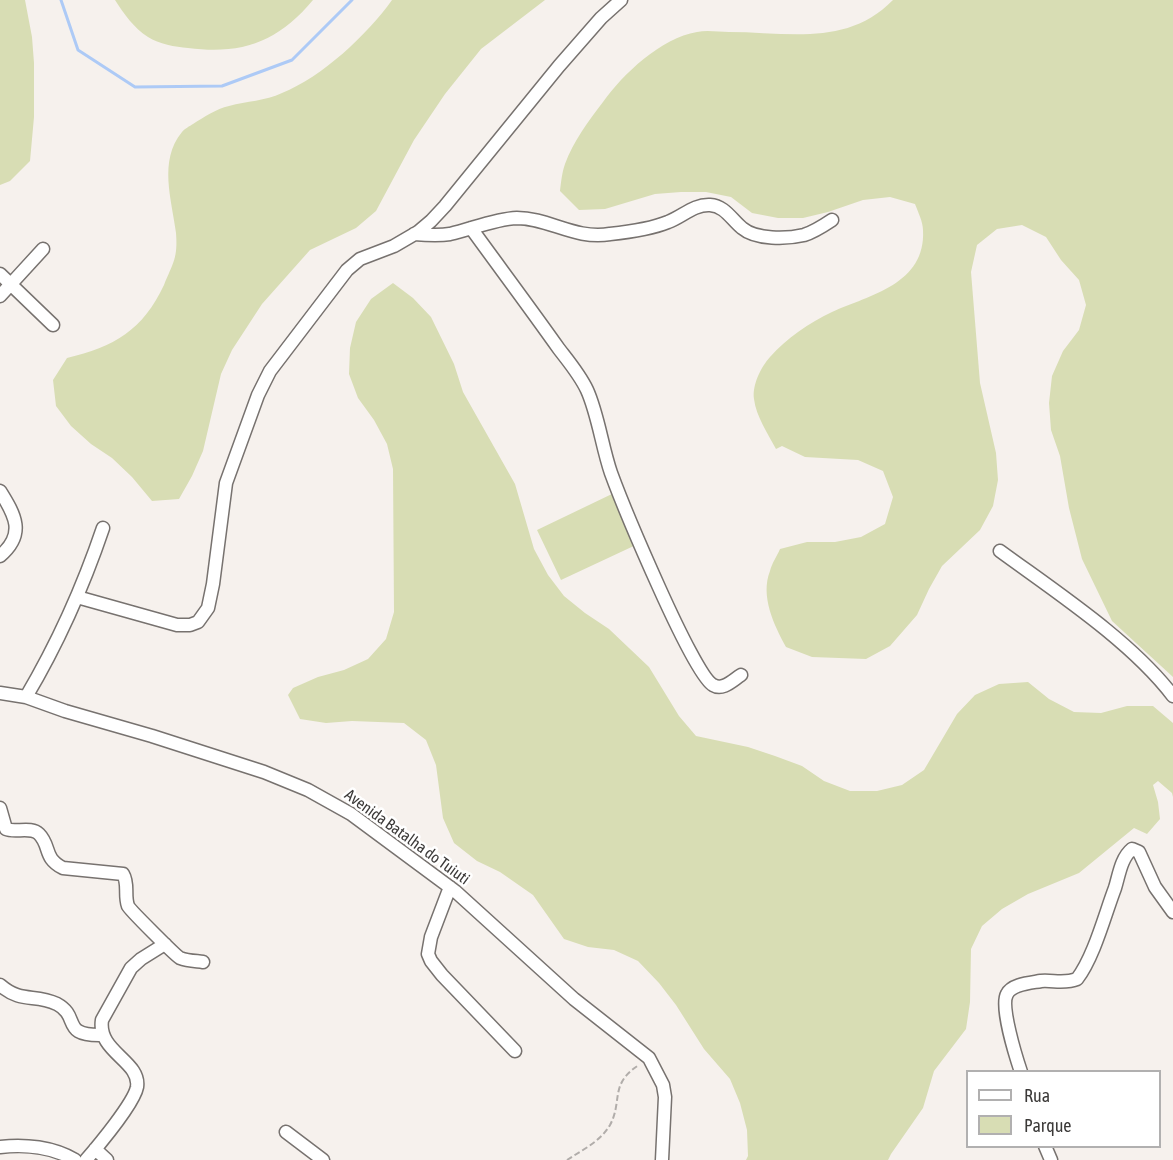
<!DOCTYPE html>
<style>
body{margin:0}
#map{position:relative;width:1173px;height:1160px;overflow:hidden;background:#f6f1ed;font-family:"Asap Condensed",sans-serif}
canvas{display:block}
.legend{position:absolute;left:966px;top:1070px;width:195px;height:78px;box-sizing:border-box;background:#fff;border:2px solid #b1b0b0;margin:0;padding:8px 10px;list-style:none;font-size:18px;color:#3c3a39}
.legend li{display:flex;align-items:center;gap:12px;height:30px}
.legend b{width:30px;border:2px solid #b1b0b0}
</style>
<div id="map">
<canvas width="1173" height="1160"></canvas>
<ul class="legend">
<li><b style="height:8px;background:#fff"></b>Rua</li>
<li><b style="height:16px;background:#d8ddb4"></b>Parque</li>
</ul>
</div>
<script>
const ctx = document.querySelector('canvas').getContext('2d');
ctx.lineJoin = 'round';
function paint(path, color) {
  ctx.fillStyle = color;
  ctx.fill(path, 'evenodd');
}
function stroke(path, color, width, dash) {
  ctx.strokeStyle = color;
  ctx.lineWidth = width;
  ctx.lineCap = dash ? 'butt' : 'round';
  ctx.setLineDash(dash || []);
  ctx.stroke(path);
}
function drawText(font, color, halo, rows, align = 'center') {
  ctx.font = font + ' "Asap Condensed",sans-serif';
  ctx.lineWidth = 5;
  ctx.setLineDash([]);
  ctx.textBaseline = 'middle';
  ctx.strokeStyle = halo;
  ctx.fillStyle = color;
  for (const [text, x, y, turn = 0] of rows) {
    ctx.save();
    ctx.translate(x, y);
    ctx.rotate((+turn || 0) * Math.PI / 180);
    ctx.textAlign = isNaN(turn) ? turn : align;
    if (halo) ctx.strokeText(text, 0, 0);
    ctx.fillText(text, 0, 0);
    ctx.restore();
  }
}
paint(new Path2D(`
 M 0,0 L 25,0 L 32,37 L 34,63 L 34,117 L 30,161 L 10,181 L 0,185 Z
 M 115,0 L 313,0 C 278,42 242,55 188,48 C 175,47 159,44 148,37 C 134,28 124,14 115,0 Z
 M 392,0 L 545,0 L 481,49 L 445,94 L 414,140 L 376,211 L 356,228 L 310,250 L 262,304 L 232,350 L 221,374 L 203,451 L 192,476 L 179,499 L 152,501 L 132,477 L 112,458 L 91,444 L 71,426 L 56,406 L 53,380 L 67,358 C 114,347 143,330 164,285 C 173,263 178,258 176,233 C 172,200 158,161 182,132 C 184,129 190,126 193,124 C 204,117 216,109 229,106 C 247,101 265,101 282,93 C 322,77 367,35 392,0 Z
 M 893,0 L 1173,0 L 1173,677 L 1112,621 L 1082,559 L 1069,508 L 1060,456 L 1051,430 L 1049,403 L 1052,376 L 1063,351 L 1079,330 L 1086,305 L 1079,280 L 1061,260 L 1046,237 L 1022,225 L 997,229 L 977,245 L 971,272 L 980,383 L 996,453 L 998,480 L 993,506 L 980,530 L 942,566 L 929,589 L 917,615 L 890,646 L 866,659 L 812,657 L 786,647 C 774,625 760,596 770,571 C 772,563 777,556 780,549 L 807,542 L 835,542 L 861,537 L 885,524 L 893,497 L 883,471 L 858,460 L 805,457 L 782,446 L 776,449 C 768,434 756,416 754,399 C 752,385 761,367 770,357 C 787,338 809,323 832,312 C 870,295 926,284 923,230 C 923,222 918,212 915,204 L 890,197 L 863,200 L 828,212 L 803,218 L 778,218 L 752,213 L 731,197 L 706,192 L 681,192 L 655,194 L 605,209 L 579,210 L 560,191 C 561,183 562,172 565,164 C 573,142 589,120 603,102 C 623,74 661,38 697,32 C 707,30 719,32 729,32 C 788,32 847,47 893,0 Z
 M 393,283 L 413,298 L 431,317 L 454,364 L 463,392 L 515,484 L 534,549 L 548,575 L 564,596 L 585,613 L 609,629 L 649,667 L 679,716 L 696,736 L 748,747 L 775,756 L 802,766 L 824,781 L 850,791 L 877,791 L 902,785 L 924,770 L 957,714 L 975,695 L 999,684 L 1028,682 L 1049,699 L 1074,712 L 1101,713 L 1127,706 L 1153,706 L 1173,723 L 1173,797 L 1172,793 L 1158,781 L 1153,785 L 1158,802 L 1160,819 L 1147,834 L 1134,828 L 1079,873 L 1028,894 L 1002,909 L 982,926 L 971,949 L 970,1002 L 966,1029 L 934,1071 L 923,1108 L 891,1154 L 888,1160 L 746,1160 L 748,1156 L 747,1130 L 740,1103 L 730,1079 L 704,1049 L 676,1005 L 659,983 L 638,961 L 614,950 L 588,947 L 564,939 L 533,895 L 500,872 L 477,861 L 454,843 L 443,818 L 436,765 L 426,740 L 404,723 L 352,721 L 326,723 L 300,719 L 288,695 L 293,688 L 318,677 L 344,670 L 368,659 L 386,639 L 394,612 L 393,469 L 387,444 L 374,420 L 358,398 L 349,374 L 350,348 L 356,322 L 371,299 Z
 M 614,493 L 638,544 L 561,580 L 537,530 Z`), '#d8ddb4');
stroke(new Path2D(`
 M 61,0 L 78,50 L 135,87 L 222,86 L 292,60 L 352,0`), '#adcaf6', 3);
const minor = new Path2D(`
 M 471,228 C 500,268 530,308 559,349 C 569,362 580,375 587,390 C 598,414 602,447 611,473 C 622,503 693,675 713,685 C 723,691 733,680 741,675
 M 414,234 C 426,235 438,236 450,234 C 472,229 494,219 517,218 C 549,218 575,240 610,234 C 629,232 651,229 668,222 C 682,217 694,204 710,205 C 725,206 731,219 742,228 C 756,240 787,239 804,235 C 814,232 823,226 832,220
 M 0,274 L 53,325
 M 0,296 L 43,249
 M 0,491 C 15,515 26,534 0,556
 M 1000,551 C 1056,592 1131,641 1173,696
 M 77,597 L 177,625 L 190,625 L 198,622 L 208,608 L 213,584 L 226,483 L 258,395 L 270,371 L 347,270 L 360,259 L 394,246 L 418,232 L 431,221 L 445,206 L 559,66 L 601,18 L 621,0
 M 0,693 L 26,697 L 65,711 L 152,736 L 264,772 L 308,790 L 351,814 L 455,891 L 574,999 L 649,1058 L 663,1085 L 665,1097 L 662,1160
 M 26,697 C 58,643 83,587 103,528
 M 0,808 L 6,829 C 15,833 31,826 39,834 C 51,846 43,858 63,868 L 123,874 C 129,884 124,895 128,906 C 130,910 176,956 180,958 C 188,961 196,961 203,962
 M 450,887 L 431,937 L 428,954 L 431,961 L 442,975 L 515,1051
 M 0,985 C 22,1004 34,993 57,1004 C 81,1017 60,1036 102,1035
 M 1021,1072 C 1016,1057 1000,1006 1007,994 C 1012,984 1030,983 1041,981 C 1053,980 1065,984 1077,979 C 1094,957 1105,914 1115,888 C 1119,875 1121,858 1132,849 L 1139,852 L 1155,887 L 1173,912
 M 286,1132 L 323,1160
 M 1045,1146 L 1051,1160
 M 0,1147 C 25,1144 53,1147 75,1160
 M 95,1149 L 107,1160
 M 86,1160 C 98,1146 134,1103 137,1087 C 141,1061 97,1052 102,1020 L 131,968 L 141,959 L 165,944`);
stroke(minor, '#77726f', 15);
stroke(new Path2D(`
 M 567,1160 C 582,1150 600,1142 610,1125 C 623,1101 609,1084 639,1065`), '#b1adaa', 2, [6, 3]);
stroke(minor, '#fff', 12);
drawText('16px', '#3c3a39', '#fff', [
 ["Avenida Batalha do Tuiuti",407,837,36]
]);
</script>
